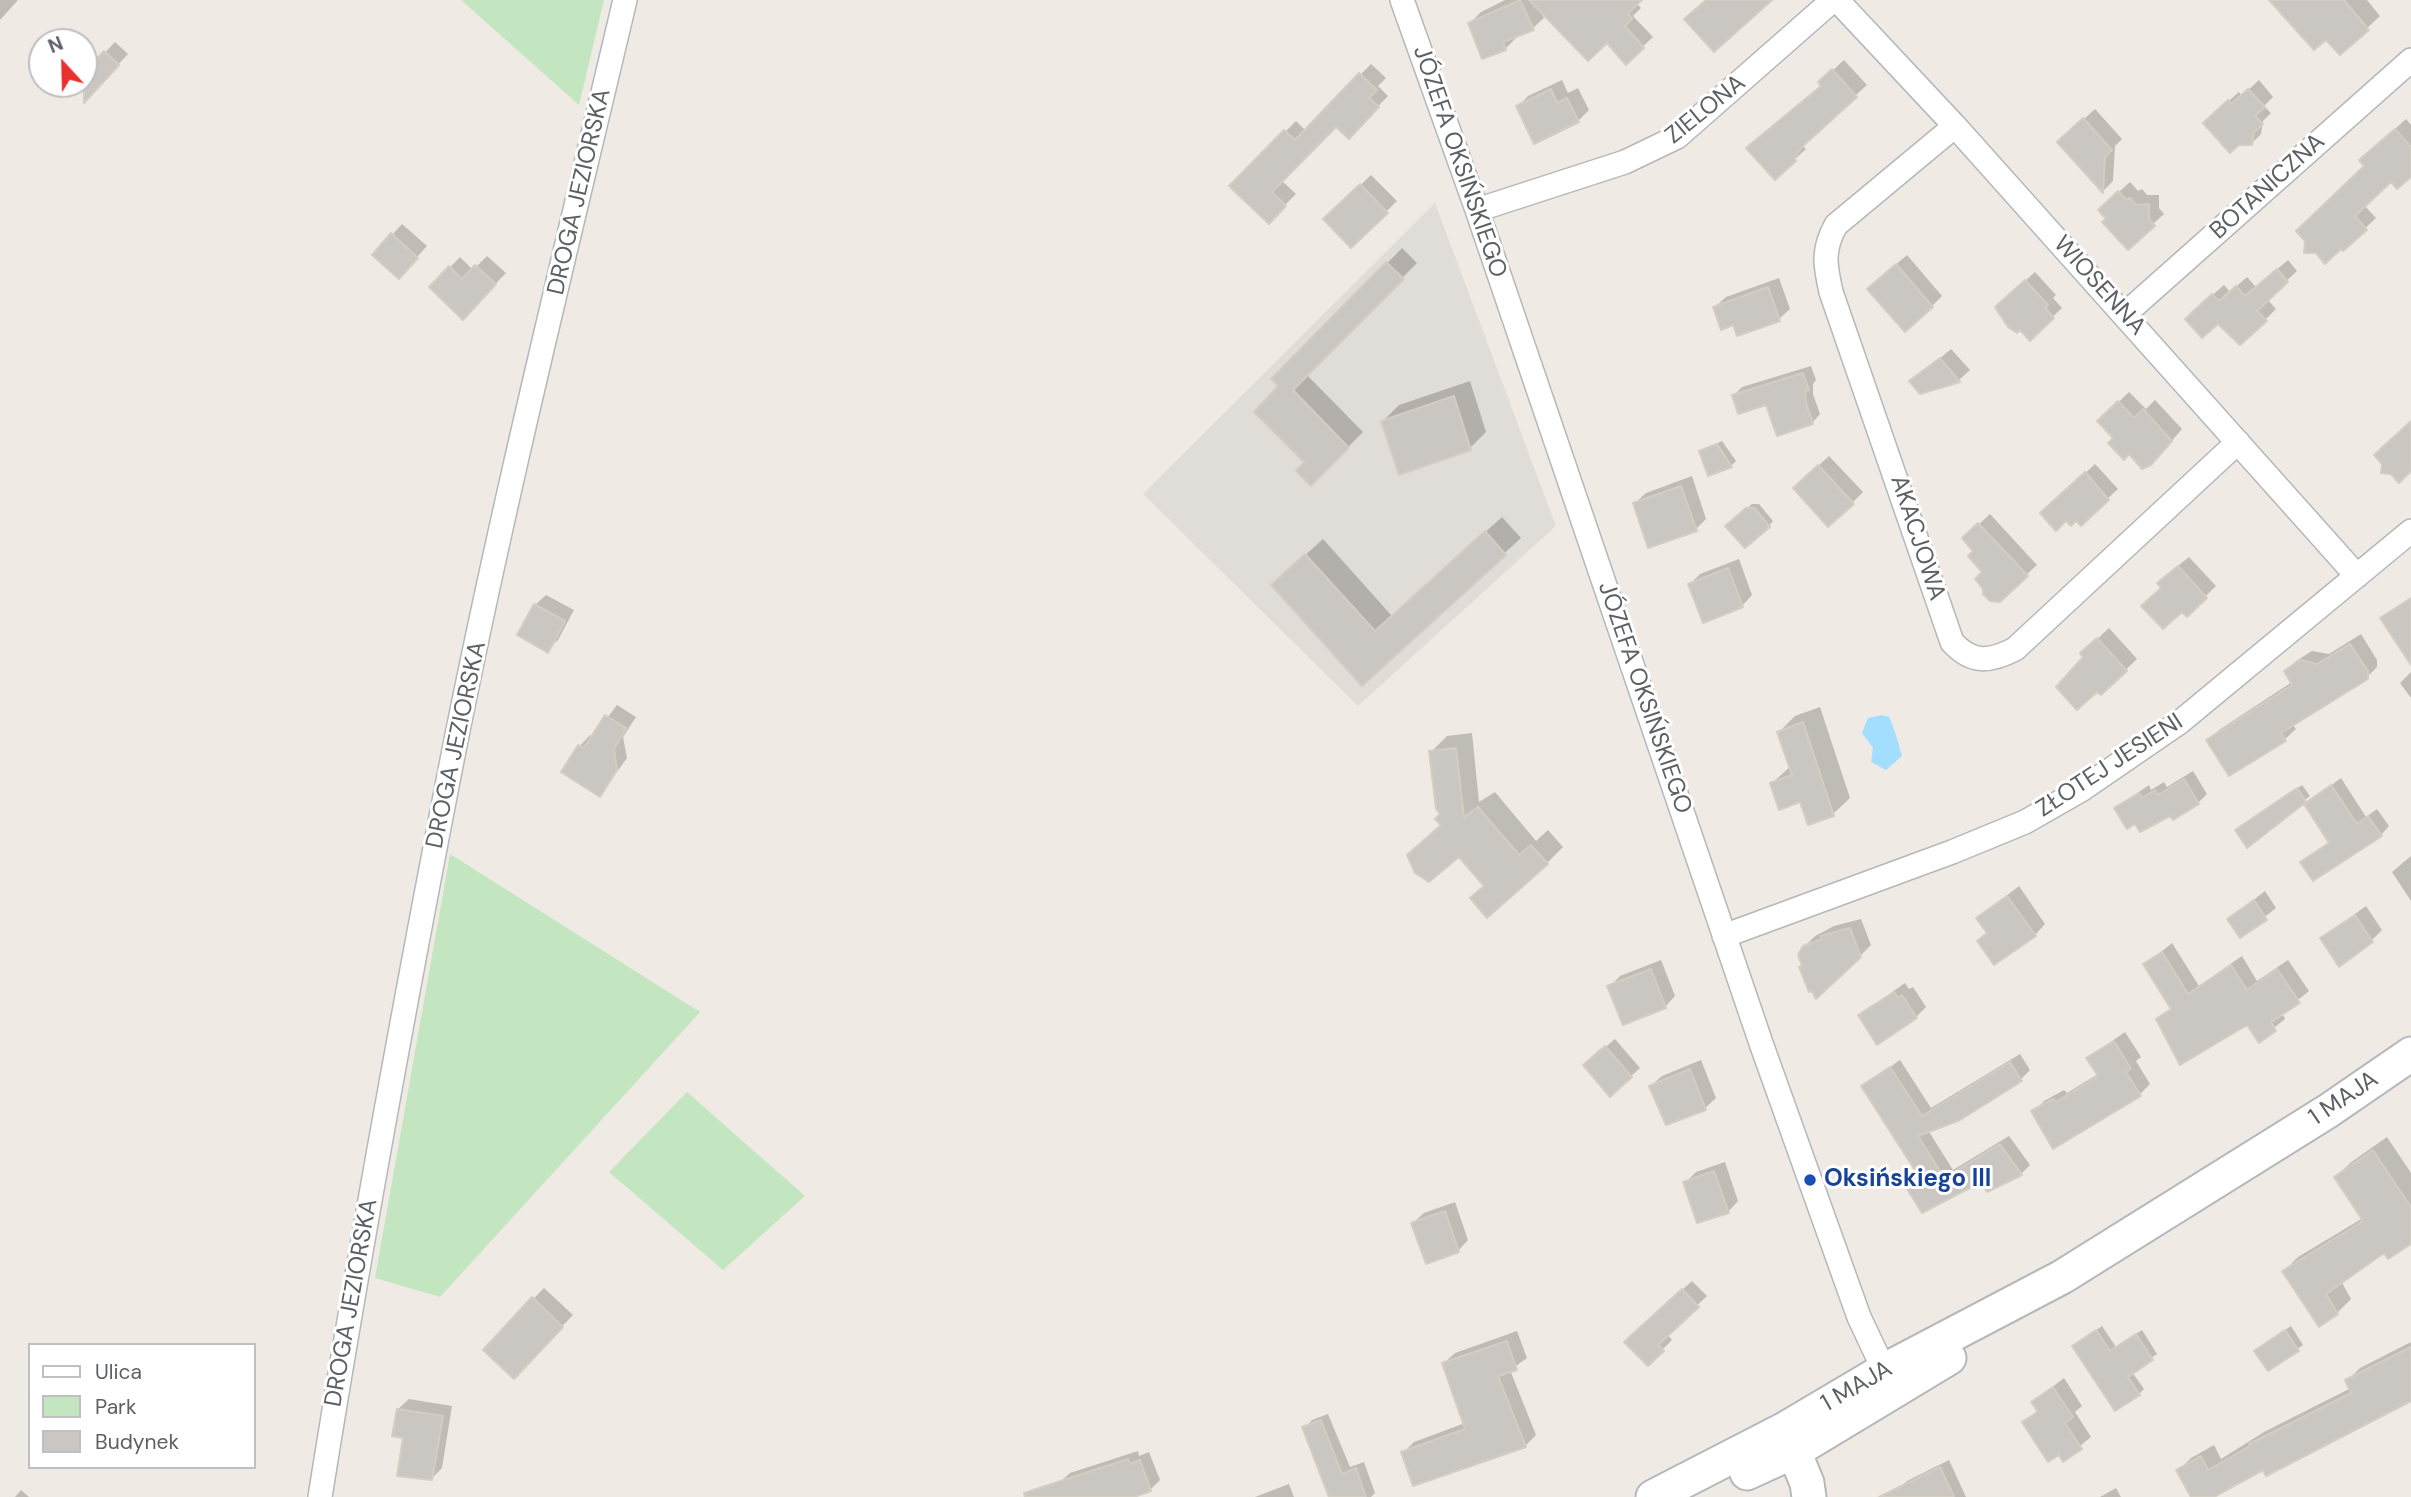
<!DOCTYPE html>
<meta charset="utf-8">
<style>
body{margin:0}
#map{position:relative;width:2411px;height:1497px;overflow:hidden;background:#efebe4;font-family:"DM Sans",sans-serif}
canvas{display:block}
.legend{position:absolute;left:28px;top:1343px;width:228px;height:126px;box-sizing:border-box;background:#fff;border:2px solid #bebfc1;margin:0;padding:9px 12px;list-style:none;font-size:21px;color:#5c6065}
.legend li{display:flex;align-items:center;gap:14px;height:35px}
.legend b{width:35px;border:2px solid #bebfc1}
.north{position:absolute;left:28px;top:28px;width:70px;height:70px;box-sizing:border-box;background:#fff;border:2px solid #bebfc1;border-radius:50%;rotate:338deg;font-size:19px;font-weight:700;line-height:28px;text-align:center;color:#5c6065}
.north::after{content:'';display:block;margin:auto;width:24px;height:32px;background:#ea2f2f;clip-path:polygon(50% 0,100% 100%,50% 72%,0 100%)}
</style>
<div id="map">
<canvas width="2411" height="1497"></canvas>
<ul class="legend">
<li><b style="height:9px;background:#fff"></b>Ulica</li>
<li><b style="height:19px;background:#c3e6c0"></b>Park</li>
<li><b style="height:19px;background:#cac6c1"></b>Budynek</li>
</ul>
<div class="north">N</div>
</div>
<script>
const ctx = document.querySelector('canvas').getContext('2d');
ctx.lineJoin = 'round';
function paint(path, color) {
  ctx.fillStyle = color;
  ctx.fill(path, 'evenodd');
}
function stroke(path, color, width, dash) {
  ctx.strokeStyle = color;
  ctx.lineWidth = width;
  ctx.lineCap = dash ? 'butt' : 'round';
  ctx.setLineDash(dash || []);
  ctx.stroke(path);
}
function drawText(font, color, halo, rows, align = 'center') {
  ctx.font = font + ' "DM Sans",sans-serif';
  ctx.lineWidth = 6;
  ctx.setLineDash([]);
  ctx.textBaseline = 'middle';
  ctx.strokeStyle = halo;
  ctx.fillStyle = color;
  for (const [text, x, y, turn = 0] of rows) {
    ctx.save();
    ctx.translate(x, y);
    ctx.rotate((+turn || 0) * Math.PI / 180);
    ctx.textAlign = isNaN(turn) ? turn : align;
    if (halo) ctx.strokeText(text, 0, 0);
    ctx.fillText(text, 0, 0);
    ctx.restore();
  }
}
paint(new Path2D(`
 M 1435,203 L 1556,526 L 1358,706 L 1143,494 Z`), '#e0ddd8');
paint(new Path2D(`
 M 461,0 L 604,0 L 579,105 Z
 M 450,854 L 700,1012 L 440,1297 L 375,1278 Z
 M 687,1092 L 805,1196 L 723,1270 L 609,1172 Z`), '#c3e6c0');
paint(new Path2D(`
 M 1882,715 L 1889,717 C 1895,729 1898,743 1902,756 L 1886,770 L 1871,762 L 1873,748 L 1862,733 L 1868,718 Z`), '#a3deff');
paint(new Path2D(`
 M 0,0 L 18,0 L 0,20 Z
 M 1505,0 L 1639,0 L 1636,3 L 1641,8 L 1633,16 L 1653,37 L 1626,62 L 1607,41 L 1540,10 L 1544,18 L 1533,28 L 1515,35 L 1516,38 L 1505,49 L 1470,23 L 1481,12 Z
 M 2271,0 L 2367,0 L 2380,16 L 2340,53 L 2326,37 Z
 M 115,42 L 128,54 L 104,80 L 84,81 L 84,75 Z
 M 1844,60 L 1867,85 L 1810,137 L 1803,146 L 1806,149 L 1775,177 L 1823,85 L 1831,72 Z
 M 1371,64 L 1386,78 L 1378,86 L 1388,96 L 1349,136 L 1336,124 L 1281,180 L 1296,194 L 1269,221 L 1232,186 L 1296,121 L 1306,131 Z
 M 1562,80 L 1568,93 L 1578,88 L 1589,110 L 1578,121 L 1518,107 L 1528,96 Z
 M 2259,80 L 2273,97 L 2264,106 L 2271,113 L 2263,121 L 2261,134 L 2251,144 L 2215,113 L 2239,92 L 2242,96 Z
 M 2095,109 L 2122,139 L 2115,146 L 2113,181 L 2104,190 L 2059,142 Z
 M 2406,119 L 2411,125 L 2411,174 L 2391,180 L 2364,205 L 2376,218 L 2343,249 L 2372,150 Z
 M 1371,175 L 1397,201 L 1351,246 L 1325,219 Z
 M 2130,182 L 2138,191 L 2142,189 L 2147,195 L 2159,195 L 2159,208 L 2164,214 L 2153,224 L 2110,200 Z
 M 402,224 L 427,246 L 409,266 L 392,235 Z
 M 1402,248 L 1417,263 L 1306,374 L 1363,432 L 1311,484 L 1281,386 L 1274,379 Z
 M 1907,255 L 1942,296 L 1932,306 L 1880,278 Z
 M 487,256 L 506,273 L 463,317 L 431,287 L 460,257 L 473,270 Z
 M 2288,260 L 2297,271 L 2267,299 L 2276,309 L 2265,320 L 2218,322 L 2198,308 L 2224,285 L 2230,292 L 2247,277 L 2256,287 Z
 M 2035,272 L 2056,295 L 2053,298 L 2062,308 L 2030,338 L 2006,298 Z
 M 1779,278 L 1790,309 L 1779,319 L 1734,323 L 1715,307 L 1726,297 Z
 M 1951,349 L 1970,370 L 1959,380 L 1921,392 L 1912,382 Z
 M 1811,366 L 1816,380 L 1813,384 L 1813,394 L 1820,414 L 1812,423 L 1767,402 L 1734,395 L 1742,387 Z
 M 1470,381 L 1486,432 L 1470,448 L 1383,421 L 1399,405 Z
 M 2129,392 L 2146,409 L 2155,400 L 2182,429 L 2159,456 L 2143,467 L 2099,421 Z
 M 1722,441 L 1736,461 L 1731,466 L 1701,451 Z
 M 1829,456 L 1863,492 L 1852,503 L 1805,478 Z
 M 2095,464 L 2118,489 L 2081,523 L 2052,504 Z
 M 1692,476 L 1706,519 L 1696,529 L 1635,503 L 1646,493 Z
 M 1752,504 L 1759,504 L 1773,521 L 1769,526 L 1732,521 Z
 M 1990,514 L 2037,565 L 2026,575 L 1984,572 L 1975,551 L 1975,528 Z
 M 1502,517 L 1521,538 L 1362,683 L 1290,569 L 1323,539 L 1392,616 Z
 M 2189,557 L 2216,586 L 2187,614 L 2163,588 L 2169,573 Z
 M 1739,559 L 1752,595 L 1742,606 L 1690,584 L 1700,574 Z
 M 546,595 L 574,610 L 558,640 L 547,650 L 535,605 Z
 M 2411,597 L 2411,662 L 2382,619 Z
 M 2109,628 L 2137,659 L 2101,693 L 2086,657 L 2093,643 Z
 M 2361,634 L 2377,660 L 2377,667 L 2367,677 L 2292,724 L 2296,729 L 2285,739 L 2229,773 L 2209,740 L 2219,730 L 2292,682 L 2286,672 L 2296,661 L 2312,651 L 2329,654 Z
 M 2411,672 L 2411,698 L 2400,683 Z
 M 617,705 L 636,717 L 623,737 L 627,758 L 600,795 L 563,771 L 580,746 L 590,735 L 593,737 Z
 M 1820,707 L 1850,798 L 1833,814 L 1809,822 L 1801,800 L 1772,783 L 1791,766 L 1779,732 L 1795,716 Z
 M 1472,733 L 1479,802 L 1495,792 L 1536,841 L 1548,830 L 1563,847 L 1547,863 L 1486,885 L 1442,824 L 1431,752 L 1447,736 Z
 M 2193,771 L 2207,794 L 2198,803 L 2136,822 L 2116,808 L 2149,785 L 2151,790 L 2164,782 L 2167,787 Z
 M 2341,778 L 2366,817 L 2377,809 L 2389,826 L 2381,835 L 2302,862 L 2330,841 L 2306,804 Z
 M 2302,785 L 2310,796 L 2247,845 L 2242,826 Z
 M 2411,856 L 2411,901 L 2392,872 Z
 M 2019,886 L 2045,924 L 2035,935 L 1979,941 L 1988,932 L 1978,918 Z
 M 2265,891 L 2276,908 L 2240,936 L 2229,919 Z
 M 2366,906 L 2382,930 L 2371,941 L 2322,938 Z
 M 1861,919 L 1871,945 L 1860,956 L 1804,965 L 1804,947 L 1815,936 L 1834,926 Z
 M 2172,943 L 2199,986 L 2242,956 L 2257,981 L 2288,960 L 2309,991 L 2282,1013 L 2285,1019 L 2259,1040 L 2248,1023 L 2158,1020 L 2172,1007 L 2145,965 Z
 M 1661,960 L 1675,996 L 1665,1007 L 1609,987 L 1620,976 Z
 M 1905,983 L 1909,989 L 1913,987 L 1926,1007 L 1916,1017 L 1860,1015 Z
 M 2125,1032 L 2141,1057 L 2136,1061 L 2150,1084 L 2140,1094 L 2034,1112 L 2044,1101 L 2064,1090 L 2067,1093 L 2098,1074 L 2088,1058 Z
 M 1615,1039 L 1640,1068 L 1631,1076 L 1594,1057 Z
 M 2020,1054 L 2030,1070 L 2021,1079 L 1959,1118 L 1928,1130 L 1953,1170 L 2009,1136 L 2030,1165 L 2021,1174 L 1988,1190 L 1981,1179 L 1906,1184 L 1918,1173 L 1863,1086 L 1900,1060 L 1931,1108 Z
 M 1701,1060 L 1716,1098 L 1705,1108 L 1667,1123 L 1651,1086 L 1662,1076 Z
 M 2387,1137 L 2411,1173 L 2411,1242 L 2384,1251 L 2341,1281 L 2351,1299 L 2337,1313 L 2284,1271 L 2298,1257 L 2363,1218 L 2336,1177 L 2350,1163 Z
 M 1725,1162 L 1738,1201 L 1728,1212 L 1685,1183 L 1696,1172 Z
 M 1455,1202 L 1468,1240 L 1458,1251 L 1413,1223 L 1424,1213 Z
 M 1692,1281 L 1707,1296 L 1667,1334 L 1672,1340 L 1648,1364 L 1636,1332 Z
 M 544,1288 L 573,1315 L 514,1376 L 485,1349 Z
 M 2102,1326 L 2116,1347 L 2142,1330 L 2157,1354 L 2132,1372 L 2144,1389 L 2139,1394 L 2074,1346 Z
 M 2291,1326 L 2303,1345 L 2269,1369 L 2261,1346 Z
 M 1517,1331 L 1527,1358 L 1510,1370 L 1536,1435 L 1525,1446 L 1403,1453 L 1414,1442 L 1465,1423 L 1444,1363 L 1455,1353 Z
 M 2411,1342 L 2411,1399 L 2210,1497 L 2193,1497 L 2179,1470 L 2191,1458 L 2214,1445 L 2221,1459 L 2264,1432 L 2351,1388 L 2347,1381 L 2360,1368 Z
 M 2064,1378 L 2082,1406 L 2075,1412 L 2091,1437 L 2064,1459 L 2024,1422 L 2038,1410 L 2033,1402 Z
 M 409,1399 L 452,1406 L 442,1468 L 432,1478 L 405,1437 L 398,1409 Z
 M 1328,1414 L 1350,1467 L 1364,1462 L 1375,1493 L 1371,1497 L 1330,1497 L 1305,1428 L 1312,1420 Z
 M 1138,1451 L 1139,1456 L 1149,1452 L 1160,1480 L 1150,1490 L 1130,1497 L 1066,1497 L 1060,1482 L 1070,1473 Z
 M 1949,1460 L 1966,1497 L 1902,1497 L 1898,1489 L 1907,1481 Z
 M 1289,1484 L 1294,1497 L 1255,1497 Z
 M 2116,1488 L 2121,1497 L 2100,1497 Z
 M 21,1490 L 29,1497 L 15,1497 Z`), '#0003');
const building = new Path2D(`
 M 1520,0 L 1534,30 L 1503,42 L 1506,50 L 1482,59 L 1468,23 Z
 M 1529,0 L 1642,0 L 1628,13 L 1632,19 L 1625,26 L 1644,48 L 1626,65 L 1607,43 L 1588,61 Z
 M 1706,0 L 1772,0 L 1714,52 L 1684,19 Z
 M 2269,0 L 2344,0 L 2369,30 L 2340,55 L 2326,40 L 2314,50 Z
 M 104,51 L 119,65 L 84,103 L 84,72 Z
 M 1832,69 L 1857,97 L 1803,146 L 1794,158 L 1796,161 L 1775,180 L 1746,148 L 1821,86 L 1818,82 Z
 M 1359,73 L 1377,90 L 1369,98 L 1379,107 L 1349,139 L 1336,127 L 1272,192 L 1286,206 L 1269,224 L 1229,186 L 1284,130 L 1295,140 Z
 M 1551,89 L 1557,103 L 1567,98 L 1579,122 L 1534,144 L 1516,106 Z
 M 2248,89 L 2265,107 L 2255,116 L 2263,124 L 2254,132 L 2252,145 L 2239,145 L 2230,153 L 2203,123 L 2228,100 L 2231,104 Z
 M 2083,118 L 2112,150 L 2105,157 L 2103,193 L 2057,142 Z
 M 2395,129 L 2411,147 L 2411,177 L 2397,189 L 2391,182 L 2355,216 L 2367,230 L 2343,251 L 2341,249 L 2325,264 L 2316,253 L 2304,253 L 2305,241 L 2296,231 L 2364,166 L 2359,160 Z
 M 1360,184 L 1388,213 L 1351,248 L 1323,219 Z
 M 2118,191 L 2127,200 L 2130,198 L 2136,205 L 2149,204 L 2149,219 L 2155,226 L 2128,250 L 2102,222 L 2106,219 L 2098,210 Z
 M 391,233 L 418,258 L 399,279 L 372,255 Z
 M 1386,262 L 1404,279 L 1293,390 L 1349,448 L 1311,486 L 1296,471 L 1304,462 L 1254,412 L 1278,386 L 1271,379 Z
 M 1896,264 L 1933,307 L 1905,332 L 1867,289 Z
 M 475,265 L 496,284 L 463,320 L 429,287 L 449,266 L 462,279 Z
 M 2277,269 L 2288,282 L 2257,311 L 2267,321 L 2240,345 L 2218,324 L 2202,338 L 2185,319 L 2212,294 L 2219,301 L 2236,286 L 2245,296 Z
 M 2025,280 L 2048,305 L 2045,308 L 2054,318 L 2030,341 L 2020,330 L 2017,333 L 2008,327 L 1995,307 Z
 M 1768,287 L 1780,321 L 1737,336 L 1733,325 L 1721,330 L 1713,307 Z
 M 1940,358 L 1960,382 L 1920,394 L 1909,381 Z
 M 1803,373 L 1809,390 L 1805,391 L 1806,403 L 1813,424 L 1777,436 L 1766,405 L 1738,414 L 1732,395 Z
 M 1454,396 L 1471,450 L 1399,475 L 1381,421 Z
 M 2118,401 L 2134,418 L 2143,409 L 2172,441 L 2151,465 L 2142,469 L 2129,454 L 2124,460 L 2108,443 L 2113,438 L 2097,421 Z
 M 2411,421 L 2411,471 L 2399,483 L 2391,474 L 2381,473 L 2382,464 L 2374,455 Z
 M 1717,444 L 1732,467 L 1708,476 L 1699,451 Z
 M 1818,465 L 1854,504 L 1828,527 L 1793,488 Z
 M 2085,472 L 2109,500 L 2081,526 L 2076,521 L 2071,526 L 2066,521 L 2056,531 L 2040,513 Z
 M 1681,486 L 1697,531 L 1648,548 L 1633,503 Z
 M 1746,508 L 1754,508 L 1770,527 L 1745,548 L 1725,526 Z
 M 1978,523 L 2028,576 L 2000,602 L 1990,601 L 1983,594 L 1983,589 L 1975,579 L 1982,572 L 1968,556 L 1973,551 L 1962,538 Z
 M 1485,531 L 1506,555 L 1362,686 L 1271,585 L 1305,554 L 1375,631 Z
 M 2178,566 L 2207,598 L 2187,617 L 2182,612 L 2163,629 L 2141,606 L 2161,588 L 2157,583 Z
 M 1728,568 L 1743,607 L 1703,623 L 1688,584 Z
 M 2411,598 L 2411,665 L 2380,618 Z
 M 534,604 L 565,621 L 548,653 L 517,635 Z
 M 2097,638 L 2127,671 L 2101,695 L 2097,692 L 2077,710 L 2056,687 L 2083,657 L 2080,653 Z
 M 2350,644 L 2368,671 L 2368,679 L 2281,733 L 2286,741 L 2229,776 L 2206,740 L 2292,685 L 2284,671 L 2300,660 L 2317,664 Z
 M 605,715 L 626,728 L 614,749 L 617,770 L 600,797 L 561,772 L 578,745 L 584,748 Z
 M 1803,722 L 1834,816 L 1808,825 L 1800,802 L 1779,810 L 1770,783 L 1792,775 L 1777,732 Z
 M 1456,748 L 1464,817 L 1478,807 L 1519,855 L 1531,845 L 1548,864 L 1487,918 L 1470,898 L 1484,886 L 1459,857 L 1429,882 L 1415,873 L 1407,855 L 1441,825 L 1435,819 L 1440,814 L 1436,809 L 1429,751 Z
 M 2184,779 L 2199,804 L 2173,820 L 2170,816 L 2140,832 L 2135,824 L 2127,829 L 2114,808 L 2139,793 L 2142,798 L 2155,790 L 2158,795 Z
 M 2331,785 L 2357,824 L 2368,816 L 2382,836 L 2313,881 L 2300,862 L 2329,843 L 2304,804 Z
 M 2297,788 L 2306,802 L 2247,848 L 2235,830 Z
 M 2007,896 L 2036,936 L 1994,965 L 1977,941 L 1987,933 L 1976,918 Z
 M 2254,900 L 2267,920 L 2240,938 L 2227,919 Z
 M 2355,915 L 2373,942 L 2339,967 L 2320,938 Z
 M 1850,928 L 1861,957 L 1816,999 L 1812,991 L 1809,992 L 1799,967 L 1802,966 L 1798,955 L 1803,946 L 1822,939 L 1821,936 Z
 M 2162,952 L 2188,994 L 2231,965 L 2247,990 L 2277,969 L 2300,1003 L 2271,1022 L 2276,1031 L 2259,1043 L 2247,1025 L 2180,1065 L 2156,1019 L 2171,1009 L 2143,964 Z
 M 1651,969 L 1666,1008 L 1623,1025 L 1607,986 Z
 M 1894,992 L 1898,998 L 1902,995 L 1917,1018 L 1877,1045 L 1858,1015 Z
 M 2114,1041 L 2131,1069 L 2126,1072 L 2141,1096 L 2053,1149 L 2031,1111 L 2053,1099 L 2056,1102 L 2098,1076 L 2086,1058 Z
 M 1605,1046 L 1632,1077 L 1610,1097 L 1583,1065 Z
 M 2010,1062 L 2022,1081 L 1960,1120 L 1918,1136 L 1944,1178 L 2000,1144 L 2022,1175 L 1987,1192 L 1981,1182 L 1922,1213 L 1904,1184 L 1918,1175 L 1861,1086 L 1890,1067 L 1922,1116 Z
 M 1690,1069 L 1706,1110 L 1666,1125 L 1649,1086 Z
 M 2373,1150 L 2411,1207 L 2411,1244 L 2388,1259 L 2384,1253 L 2326,1294 L 2338,1314 L 2319,1327 L 2282,1271 L 2363,1221 L 2334,1177 Z
 M 1714,1171 L 1729,1213 L 1697,1223 L 1683,1182 Z
 M 1445,1211 L 1459,1252 L 1426,1264 L 1411,1223 Z
 M 1682,1289 L 1699,1307 L 1658,1345 L 1664,1351 L 1648,1366 L 1624,1342 Z
 M 532,1297 L 563,1327 L 514,1379 L 483,1350 Z
 M 2096,1330 L 2110,1351 L 2136,1334 L 2153,1360 L 2128,1377 L 2140,1395 L 2115,1411 L 2072,1346 Z
 M 2285,1330 L 2299,1351 L 2268,1371 L 2254,1351 Z
 M 1507,1341 L 1517,1370 L 1498,1376 L 1526,1447 L 1413,1486 L 1401,1452 L 1465,1429 L 1442,1363 Z
 M 2411,1347 L 2411,1401 L 2266,1476 L 2263,1470 L 2214,1497 L 2191,1497 L 2176,1470 L 2201,1456 L 2208,1470 L 2250,1446 L 2249,1444 L 2351,1393 L 2345,1380 Z
 M 2053,1387 L 2073,1417 L 2065,1423 L 2082,1449 L 2063,1462 L 2059,1455 L 2048,1462 L 2022,1422 L 2038,1412 L 2031,1402 Z
 M 397,1409 L 443,1416 L 432,1480 L 397,1476 L 403,1438 L 392,1436 Z
 M 1321,1420 L 1342,1474 L 1356,1468 L 1366,1497 L 1329,1497 L 1302,1427 Z
 M 1128,1459 L 1130,1464 L 1140,1460 L 1151,1491 L 1134,1497 L 1025,1497 L 1024,1493 Z
 M 1940,1467 L 1954,1497 L 1879,1497 L 1928,1473 Z`);
paint(building, '#cac6c1');
stroke(building, '#d3cdc2', 2);
const street = new Path2D(`
 M 1402,0 L 1477,210 L 1762,1046 L 1859,1317 L 1890,1383
 M 1837,0 L 1955,126 L 2357,576
 M 1955,126 L 1836,225 C 1822,250 1825,265 1831,292 L 1952,642 C 1972,664 1990,662 2015,649 L 2238,442
 M 1477,210 L 1625,162 L 1677,137 L 1833,0
 M 2125,314 L 2411,60
 M 1724,936 L 1952,852 L 2025,822 L 2081,790 L 2180,722 L 2411,531
 M 320,1497 C 358,1259 401,1023 447,786 C 498,523 563,262 625,0`);
const secondary = new Path2D(`
 M 1786,1432 L 1807,1483 L 1809,1497
 M 1747,1473 L 1795,1451 L 1949,1358
 M 1653,1497 L 1785,1429 L 1883,1371 L 2062,1277 L 2328,1111 L 2411,1054`);
stroke(street, '#b4b7bb', 26);
stroke(secondary, '#b5b9be', 37);
stroke(street, '#fff', 23);
stroke(secondary, '#fff', 33);
for (const [x, y, r, color] of [
 [1810,1180,7,"#1a4fb4"]
]) {
  const dot = new Path2D();
  dot.arc(x, y, r, 0, 2 * Math.PI);
  ctx.fillStyle = color;
  ctx.fill(dot);
  stroke(dot, '#fff', 2.5);
}
drawText('24px', '#5c6065', '#fff', [
 ["ZIELONA",1706,110,-39],
 ["JÓZEFA OKSIŃSKIEGO",1459,162,71],
 ["BOTANICZNA",2268,187,-42],
 ["DROGA JEZIORSKA",580,192,-77],
 ["WIOSENNA",2099,286,48],
 ["AKACJOWA",1917,538,72],
 ["JÓZEFA OKSIŃSKIEGO",1644,698,71],
 ["DROGA JEZIORSKA",457,745,-78],
 ["ZŁOTEJ JESIENI",2110,766,-33],
 ["1 MAJA",2344,1099,-34],
 ["DROGA JEZIORSKA",352,1303,-80],
 ["1 MAJA",1857,1387,-30]
]);
drawText('bold 24px', '#164399', '#fff', [
 ["Oksińskiego III",1824,1180]
], 'left');
</script>
